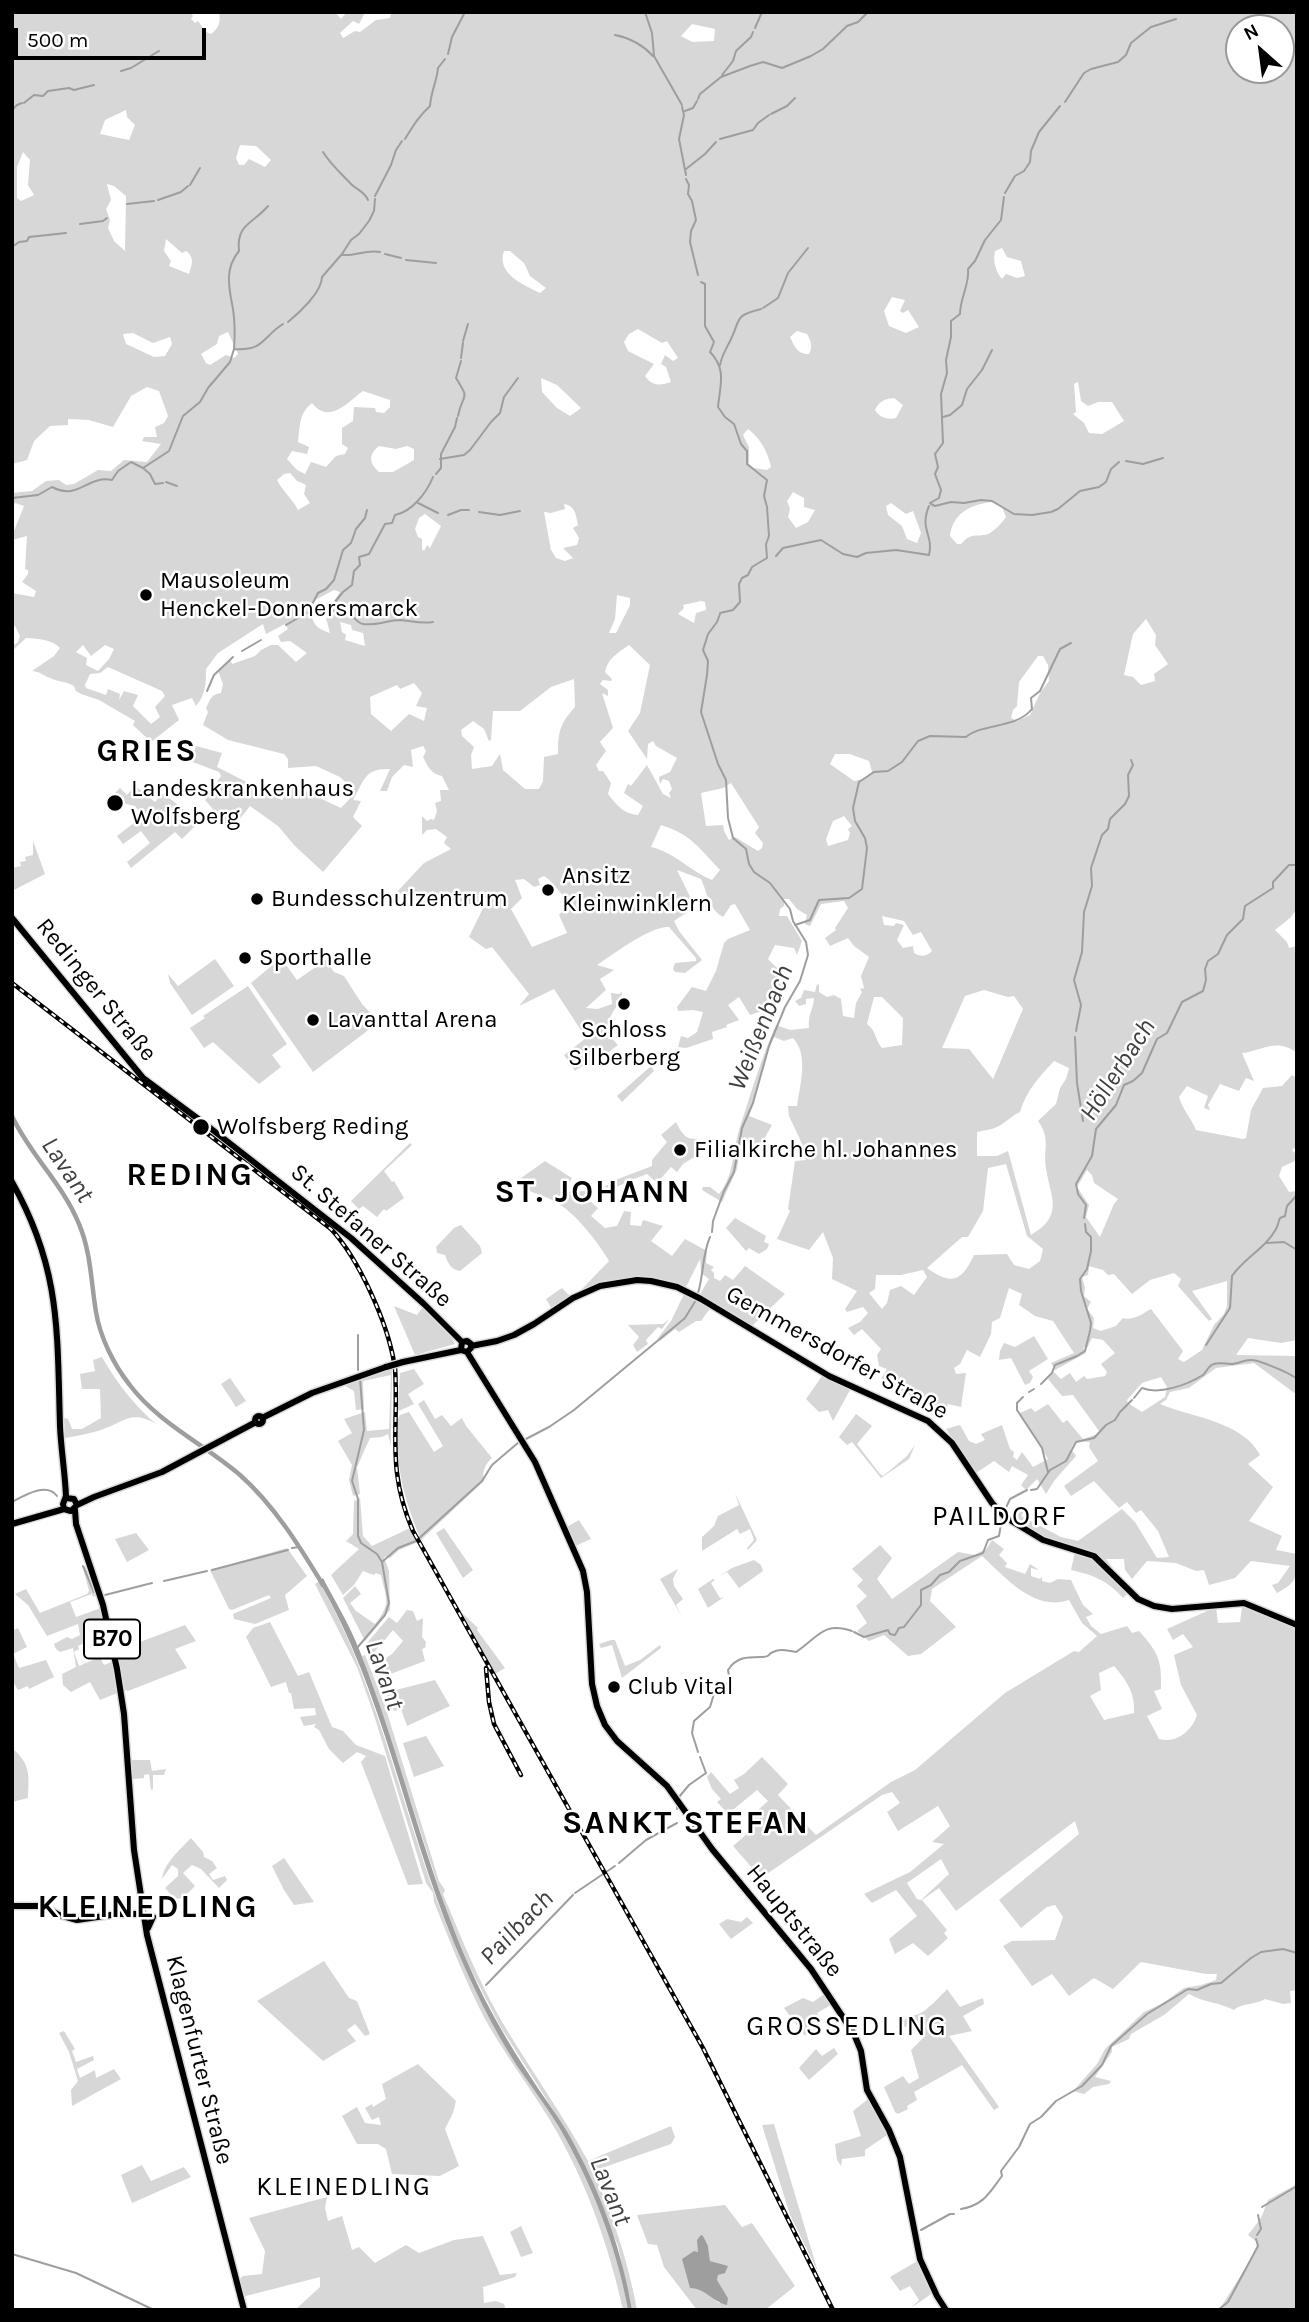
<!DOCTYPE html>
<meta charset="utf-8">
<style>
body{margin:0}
#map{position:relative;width:1309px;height:2322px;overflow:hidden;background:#fff;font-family:Karla,sans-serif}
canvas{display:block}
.frame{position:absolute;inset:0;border:14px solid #000;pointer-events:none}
.north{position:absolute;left:1225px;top:14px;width:70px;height:70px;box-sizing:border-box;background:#fff;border:2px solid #999;border-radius:50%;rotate:332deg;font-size:19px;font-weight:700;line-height:28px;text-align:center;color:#000}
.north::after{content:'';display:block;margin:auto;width:24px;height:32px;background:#000;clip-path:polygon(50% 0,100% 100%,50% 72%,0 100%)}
.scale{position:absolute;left:14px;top:28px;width:192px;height:32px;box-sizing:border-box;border:4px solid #000;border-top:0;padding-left:9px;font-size:21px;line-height:24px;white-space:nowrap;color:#000;-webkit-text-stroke:5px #fff;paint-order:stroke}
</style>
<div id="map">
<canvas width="1309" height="2322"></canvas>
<div class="frame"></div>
<div class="north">N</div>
<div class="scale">500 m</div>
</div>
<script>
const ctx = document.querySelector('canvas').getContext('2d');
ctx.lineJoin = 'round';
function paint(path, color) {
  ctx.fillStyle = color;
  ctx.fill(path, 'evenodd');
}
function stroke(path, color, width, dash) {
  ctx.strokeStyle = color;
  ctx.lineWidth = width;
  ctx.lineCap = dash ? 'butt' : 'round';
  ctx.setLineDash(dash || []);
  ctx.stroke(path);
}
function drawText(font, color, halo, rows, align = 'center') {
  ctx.font = font + ' Karla,sans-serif';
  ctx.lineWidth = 5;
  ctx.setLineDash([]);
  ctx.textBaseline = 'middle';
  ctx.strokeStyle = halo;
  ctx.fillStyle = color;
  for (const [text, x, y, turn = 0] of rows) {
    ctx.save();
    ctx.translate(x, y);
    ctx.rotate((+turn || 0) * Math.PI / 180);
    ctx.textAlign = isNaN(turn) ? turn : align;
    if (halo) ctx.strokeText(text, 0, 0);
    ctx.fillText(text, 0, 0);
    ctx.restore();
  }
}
paint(new Path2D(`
 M 12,12 L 190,12 L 193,16 L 191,19 L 195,23 L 198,21 L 206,32 L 211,34 C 219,28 221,22 219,12 L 335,12 L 341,19 L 347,12 L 365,12 L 359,24 L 353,21 L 340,33 L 343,38 L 355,31 L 360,32 L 376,20 L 390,18 L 391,13 L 389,12 L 1297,12 L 1297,909 L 1290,918 L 1275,930 L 1287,942 L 1289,948 L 1297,946 L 1297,1053 C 1277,1037 1262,1051 1242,1053 L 1254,1081 L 1246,1078 L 1239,1091 L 1220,1084 L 1208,1105 L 1210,1110 L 1204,1108 L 1208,1096 L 1187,1086 L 1179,1097 C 1183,1110 1191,1118 1196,1130 L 1243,1139 L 1246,1138 L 1251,1110 L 1263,1088 L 1282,1086 L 1292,1075 L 1297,1078 L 1297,1146 L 1292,1150 L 1297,1155 L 1297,1160 L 1282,1167 L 1279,1176 L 1289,1192 L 1297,1191 L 1297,1340 L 1281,1343 L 1248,1338 L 1236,1355 L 1297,1356 L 1297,1395 L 1254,1363 L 1216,1368 L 1189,1388 L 1170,1392 L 1166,1400 L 1160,1404 C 1193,1418 1242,1421 1260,1455 L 1248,1464 L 1273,1487 L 1249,1521 L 1282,1536 L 1276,1550 L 1297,1554 C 1297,1577 1298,1582 1277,1593 L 1272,1585 L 1278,1583 L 1290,1566 L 1251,1561 L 1235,1578 L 1209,1585 L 1204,1570 L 1196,1571 L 1176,1563 L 1147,1561 L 1132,1579 L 1125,1570 L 1124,1559 L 1106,1559 L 1126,1585 L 1128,1593 L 1123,1598 C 1107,1580 1093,1575 1071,1570 L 1076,1547 L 1039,1535 L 1011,1519 L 1026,1508 L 1021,1516 L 1061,1537 L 1078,1541 L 1122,1509 L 1135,1522 L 1157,1558 L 1169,1557 L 1158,1531 L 1141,1510 L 1136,1513 L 1127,1502 L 1119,1508 L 1094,1481 L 1071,1496 L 1064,1486 L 1098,1461 L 1089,1447 L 1090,1442 L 1075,1441 L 1071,1449 L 1076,1456 L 1054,1481 L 1046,1494 L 1037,1479 L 1026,1490 L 1021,1485 L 1028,1475 L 1012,1466 L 1009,1472 L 994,1461 L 976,1473 L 946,1429 L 960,1425 L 969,1441 L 976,1444 L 985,1440 L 981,1434 L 1002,1425 L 1010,1449 L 1014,1452 L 1013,1457 L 1017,1460 L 1022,1452 L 1033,1467 L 1048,1459 L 1020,1413 L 1031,1408 L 1035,1412 L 1048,1404 L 1063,1423 L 1067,1420 L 1083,1439 L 1098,1434 L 1099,1431 L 1073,1395 L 1062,1396 L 1048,1379 L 1054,1372 L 1061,1379 L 1070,1373 L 1076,1382 L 1084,1376 L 1087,1379 L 1105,1376 L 1107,1372 L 1101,1364 L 1115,1353 L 1103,1340 L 1092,1338 L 1087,1348 L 1083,1347 L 1086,1353 L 1055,1370 L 1051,1363 L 1074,1353 L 1053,1321 L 1035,1316 L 1019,1305 L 1022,1294 L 1009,1288 L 1000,1318 L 992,1322 L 991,1334 L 980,1357 L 967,1350 L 960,1364 L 954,1368 L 956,1374 L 966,1373 L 961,1407 L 948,1404 L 947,1409 L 938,1407 L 937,1412 L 881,1379 L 887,1369 L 879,1366 L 877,1355 L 881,1349 L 862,1329 L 854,1335 L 848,1328 L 860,1322 L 868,1313 L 863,1307 L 847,1312 L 845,1309 L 857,1291 L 832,1279 L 833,1258 L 823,1232 L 809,1250 L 777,1239 L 790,1211 L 788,1209 L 795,1161 L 806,1160 L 801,1151 L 804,1148 L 789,1116 L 788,1106 L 797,1106 C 800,1085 809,1055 793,1038 L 784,1041 L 774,1037 C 762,1062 759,1090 749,1116 L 772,1125 L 759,1148 L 741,1142 L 737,1169 L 722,1202 L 702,1190 L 703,1187 L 710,1187 L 719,1194 C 735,1174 732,1151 740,1127 C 751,1093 761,1059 776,1025 L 790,1030 L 809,1028 C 808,1013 813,1011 814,998 L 806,999 L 806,1004 L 799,1006 L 795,1001 L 801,998 L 804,990 L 815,992 L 817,984 L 819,985 L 819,992 L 827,997 L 834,995 L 841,999 L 843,1016 L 854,1018 L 856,1003 L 862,992 L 860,989 L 864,988 L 861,976 L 869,957 L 854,946 L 848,938 L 830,946 L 825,938 L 836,930 L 835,928 L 848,908 L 844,901 L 821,904 L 810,926 L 805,924 L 807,915 L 797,909 L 789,899 L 784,899 L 784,906 L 780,909 L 779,916 L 787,916 L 802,941 L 797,955 L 794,948 L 775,945 L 768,959 L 787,978 L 765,1010 L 750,1015 L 739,997 L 728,1005 L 739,1020 L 726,1025 L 727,1027 L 712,1032 L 713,1039 L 686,1048 L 678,1047 L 681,1036 L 688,1038 L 697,1032 L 703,1012 L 693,1010 L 678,1011 L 677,1007 L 692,987 L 706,991 L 716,971 L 724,943 L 728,939 L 750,930 L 735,904 L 731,905 L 723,917 C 708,908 708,894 701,879 L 677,870 L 695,907 L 674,921 L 679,931 L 702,960 L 685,973 L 675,972 L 673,969 L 675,963 L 696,961 L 696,958 L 669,927 C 650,926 614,954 597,965 L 614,970 L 600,979 L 606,990 L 586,1008 L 598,1009 L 612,1004 L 611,993 L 619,994 L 622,992 C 621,1007 609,1010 609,1026 L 603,1029 L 618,1045 L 597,1061 L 594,1058 L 575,1071 L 564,1055 L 586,1038 L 554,989 L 519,1006 L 529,994 L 492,947 L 486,949 L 469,937 L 484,906 L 396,893 L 424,863 L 451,849 L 444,843 L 447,837 L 436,829 L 427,830 L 422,835 L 422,816 L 427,821 L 431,819 L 434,820 L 437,811 L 435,803 L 441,801 L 440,790 L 449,790 L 442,776 C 431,774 428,767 423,757 L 426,751 L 423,746 L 411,750 L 413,767 L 404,765 L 392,777 L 387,791 L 380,791 L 390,769 C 364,768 364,781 353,800 L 361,801 L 353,817 L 362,826 L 323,872 L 295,846 L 278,826 L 250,806 L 231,830 L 205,800 L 221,776 L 219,772 L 190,761 L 196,746 L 222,753 L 217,767 L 282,800 L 292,785 L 341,808 L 354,794 L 355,791 L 340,777 L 316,766 L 288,768 L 288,759 L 284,754 L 228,740 L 203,725 L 208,712 L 206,708 C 211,699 210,695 221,693 L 223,684 L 218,671 L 230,659 L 232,664 L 255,656 L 261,650 L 271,645 L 278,645 L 296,662 L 307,653 L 290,641 L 281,642 L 278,636 L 288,629 L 285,624 L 266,634 L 263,624 L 218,653 L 206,669 C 206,683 206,694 196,706 L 192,698 L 172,705 L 179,720 L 151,742 L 133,725 L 135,721 L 99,700 L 81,694 L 76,691 L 74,686 C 66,681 58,682 50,678 C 42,675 41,672 32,671 L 54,656 L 60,648 C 51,639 39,639 26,638 L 12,651 L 12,646 L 18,642 L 20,636 L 15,626 L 12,625 L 12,593 L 34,597 L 36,591 L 22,582 L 28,574 L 28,570 L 25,569 L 27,536 L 12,540 L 12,536 L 24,506 L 15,503 L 12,507 L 12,493 L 32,491 L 46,481 L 59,480 L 66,485 L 74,484 L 98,470 L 111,471 L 124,460 L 147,462 L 161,444 L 142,441 L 144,437 L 157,437 L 155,427 L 164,423 L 168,416 L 159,391 L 147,387 L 131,396 L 113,427 L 89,420 L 68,419 L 68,425 L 50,426 L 34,441 L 27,460 L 12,464 ZM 692,24 L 715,29 L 714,41 L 692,42 L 681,36 ZM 1239,28 L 1281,28 L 1281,70 L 1239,70 ZM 126,110 L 127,117 L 135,125 L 129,140 L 100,134 L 105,120 ZM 240,145 L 256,146 L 271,160 L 265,167 L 249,159 L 244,165 L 239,165 L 236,158 ZM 23,152 L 30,160 L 28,185 L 34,195 L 21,201 L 17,198 L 17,167 ZM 107,184 L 114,186 L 126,196 L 125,251 L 114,241 L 108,228 L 110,220 L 106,209 L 111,200 ZM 166,239 L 182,253 L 186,251 C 195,258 192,264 189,274 L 169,266 L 171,261 L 164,251 ZM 1002,248 L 1007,257 L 1021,261 L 1025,276 L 1017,278 L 1006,274 L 1002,279 C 995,270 993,262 995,251 ZM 504,251 L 510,251 L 524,263 L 530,276 L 546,288 L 540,293 C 524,285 496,274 504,251 ZM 892,297 L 905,300 L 900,311 L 903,313 L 908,310 L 919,327 L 906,333 L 889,326 L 884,311 ZM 638,329 L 662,343 L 667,341 L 678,358 L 673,361 L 665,355 L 661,364 L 666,367 L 671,382 C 660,386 652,386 645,376 L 654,364 L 628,351 L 624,342 L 629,334 ZM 797,331 L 807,334 C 811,341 813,347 809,354 C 797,354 795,347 790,337 ZM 228,332 L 238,354 L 234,358 L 226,355 L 210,365 L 206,363 L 201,354 L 217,344 L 219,336 ZM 133,333 L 153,343 L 170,337 L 172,344 L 165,356 L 154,357 L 126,344 L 123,334 ZM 541,378 L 557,385 L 581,408 L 570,416 L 557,408 L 542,392 ZM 1078,382 L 1081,401 L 1088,406 L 1098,402 L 1112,402 L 1124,421 L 1102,434 L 1089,433 L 1084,423 L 1073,414 L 1076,412 L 1074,384 ZM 363,391 L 390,400 L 390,407 L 384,413 L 376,412 L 375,408 L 354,407 L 353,421 L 342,428 L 342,444 L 348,448 L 345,454 L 336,456 L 326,467 L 311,462 L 305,474 L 297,470 L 287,459 L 292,451 L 307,454 L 309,447 L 298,442 C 300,426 299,413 312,403 C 329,425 348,402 363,391 ZM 894,398 L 903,405 L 896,418 C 888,420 880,418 875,410 C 879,401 885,399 894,398 ZM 748,429 C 760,438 768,452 771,467 L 767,470 L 754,468 L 749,464 L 749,447 L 743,435 ZM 379,446 L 396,449 L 407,446 L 414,449 L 414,460 L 393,472 L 379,472 C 369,463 368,455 379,446 ZM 290,473 L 297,481 L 306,485 L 304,494 L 310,503 L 298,510 C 292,498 283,492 277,480 L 284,474 ZM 793,492 L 804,498 L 804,507 L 815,510 L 808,522 L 796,528 L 788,517 L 790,509 L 787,501 ZM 991,502 L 1002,507 L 1006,517 C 1002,523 994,531 988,534 C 975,538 973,531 961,544 L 957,544 L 950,536 C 953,513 970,505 991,502 ZM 891,503 L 906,514 L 913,511 L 921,533 L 917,543 L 907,539 L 902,526 L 888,515 L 886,506 ZM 564,504 C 576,506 576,516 578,525 L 573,528 L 579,538 L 577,545 L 563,548 L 573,558 L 565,561 L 556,558 L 551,550 L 544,512 L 551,513 L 565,509 ZM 425,514 L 441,526 L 430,548 L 427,545 L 424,551 L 422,549 L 422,539 L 418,537 L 415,529 L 419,518 ZM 334,590 L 340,592 L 332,604 L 334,614 L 326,618 L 330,633 C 312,627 315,622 308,609 L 317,599 ZM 617,595 L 630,598 L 630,605 L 616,633 L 609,633 L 615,619 ZM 701,601 L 705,602 L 706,610 L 696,613 L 694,623 L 678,614 L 684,608 L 683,605 ZM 1146,619 L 1156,635 L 1155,645 L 1168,664 L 1154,674 L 1155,681 L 1141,685 L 1133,677 L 1124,675 L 1133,634 ZM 340,622 L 351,625 L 352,630 L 363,633 L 365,646 L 345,640 L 346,635 L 342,632 ZM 83,645 L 91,656 L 105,645 L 114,649 L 109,659 L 98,671 L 86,665 L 87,658 L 76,652 ZM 629,645 L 650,665 L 640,713 L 628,731 L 647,759 L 648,744 L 653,741 L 656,746 L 677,758 L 670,772 L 659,777 L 660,784 L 663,779 L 669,781 L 672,789 L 669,793 L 671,798 L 663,794 L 647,765 L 631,786 L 628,784 L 624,793 L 643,806 L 638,815 C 623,814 617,805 608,794 L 611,783 L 603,771 L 599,771 L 596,765 L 606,751 L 600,742 L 613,728 L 602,693 L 608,696 L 608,690 L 600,684 L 603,680 L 611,681 L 612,679 L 605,672 C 607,659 619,652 629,645 ZM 1038,656 L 1043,656 L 1048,665 L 1049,681 L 1040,693 L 1030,715 L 1017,721 L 1011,718 L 1013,710 L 1017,706 L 1019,682 ZM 108,667 L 162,691 L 165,696 L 155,707 L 160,717 L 151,724 L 133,706 L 138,695 L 124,691 L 119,700 L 120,694 L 108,689 L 106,695 L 86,688 L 85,685 L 90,674 L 100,673 ZM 574,679 L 575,707 C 560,724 558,731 558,754 L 544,757 L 543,781 L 539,789 L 525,789 L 503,770 L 500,754 L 492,766 L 472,769 L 471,755 L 474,747 L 462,736 L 461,730 L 473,721 L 484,729 L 489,741 L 491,740 L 493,711 L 520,711 L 551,687 ZM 414,683 L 422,693 L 416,706 L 427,708 L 424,721 L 409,714 L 391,731 L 371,714 L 370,697 L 397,685 L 400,689 ZM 835,754 L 850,754 L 869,761 L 872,772 L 863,779 L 854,781 L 830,764 ZM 731,783 L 759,827 L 755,833 L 763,843 L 762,848 L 758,851 L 735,837 L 729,840 L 724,831 L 723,825 L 706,826 L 701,793 L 723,788 ZM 844,816 L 852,826 L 848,829 L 850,833 L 848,840 L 828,846 L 826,839 L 833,821 ZM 661,825 C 692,835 698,847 720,870 L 712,880 C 690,871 674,852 651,847 ZM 544,876 C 552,881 564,896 568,904 L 559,915 L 567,933 L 532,947 L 511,909 L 522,898 L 515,880 L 524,879 L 534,887 L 540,885 L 538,879 ZM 882,916 L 904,921 L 913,935 L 921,932 L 932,951 C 926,957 920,957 914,953 L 913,946 L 903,948 L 897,940 L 904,925 L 896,923 L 894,926 L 884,925 ZM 984,990 L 1008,997 L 1014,996 L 1023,1009 L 993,1079 L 969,1049 L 942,1048 L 965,996 ZM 874,997 L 882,997 L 903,1018 L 902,1045 L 882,1048 C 875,1040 876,1030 867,1024 ZM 1054,1061 L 1069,1068 L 1066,1079 L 1060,1088 L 1056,1104 L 1038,1121 C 1051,1139 1043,1149 1046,1168 C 1050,1197 1065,1215 1031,1235 L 1008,1151 L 997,1156 L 977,1156 L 977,1132 C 987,1130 997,1129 1005,1122 C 1011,1118 1013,1115 1020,1112 C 1026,1091 1039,1077 1054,1061 ZM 1006,1164 L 1027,1236 L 1043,1249 L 1040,1261 L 1029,1269 L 1014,1265 L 1007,1254 L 974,1255 C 962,1281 952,1286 927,1268 L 962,1237 L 968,1237 L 983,1211 L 988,1168 ZM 1087,1170 L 1092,1175 L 1094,1183 L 1118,1199 L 1114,1204 L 1100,1237 L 1086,1217 L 1089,1205 L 1077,1187 ZM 1089,1266 L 1103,1270 L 1108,1275 L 1114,1274 L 1132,1294 L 1150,1280 L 1174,1273 L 1181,1279 L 1178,1286 L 1209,1321 L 1212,1319 L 1192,1291 L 1227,1281 L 1227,1306 L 1224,1314 L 1214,1325 L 1202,1350 L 1184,1362 L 1178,1359 L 1183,1351 L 1151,1309 C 1142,1314 1133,1321 1123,1318 L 1116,1326 L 1101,1331 L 1093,1328 L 1094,1318 L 1087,1309 L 1091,1302 L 1084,1296 L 1085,1288 L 1082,1277 L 1088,1275 ZM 923,1270 L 927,1277 L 914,1295 L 901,1286 L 890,1290 L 887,1303 L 882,1309 L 869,1293 L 875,1289 L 876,1275 L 901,1275 ZM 1161,1377 L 1167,1387 L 1165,1397 L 1142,1412 L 1128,1403 L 1127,1400 L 1142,1383 Z
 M 134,787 L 136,789 L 138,788 L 155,802 L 163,793 L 199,822 L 182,839 L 175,832 L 131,868 L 127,862 L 150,843 L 141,831 L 123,844 L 117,836 L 143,816 L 135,806 L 126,804 L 113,795 L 120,788 L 127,795 Z
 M 33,841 L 45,874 L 12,891 L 12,868 L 21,866 L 20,862 L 26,861 L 25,857 L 33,855 Z
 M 281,958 L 297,980 L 326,960 L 334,972 L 344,976 L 362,1004 L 379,1022 L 313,1072 L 251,983 Z
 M 215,959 L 234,986 L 192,1015 L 170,983 L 168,974 L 178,986 Z
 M 248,986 L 287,1044 L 272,1055 L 281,1067 L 259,1084 L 213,1042 L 204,1048 L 190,1028 L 205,1018 L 203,1016 Z
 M 651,1066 L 654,1071 L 622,1102 L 617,1096 Z
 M 676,1122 C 681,1132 685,1140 697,1139 L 696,1156 L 683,1164 L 677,1172 L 671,1167 L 657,1183 L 647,1174 C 629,1180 615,1190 597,1191 L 618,1179 L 652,1166 L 652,1160 L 667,1142 L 661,1135 Z
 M 410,1143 L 412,1145 L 384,1171 L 392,1182 L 394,1181 L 404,1198 L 386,1211 L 384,1209 L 377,1217 L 363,1206 L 359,1209 L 351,1201 Z
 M 545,1161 L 572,1178 L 564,1192 L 586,1191 L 590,1201 L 598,1208 L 591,1216 L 605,1228 L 617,1226 L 624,1211 L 631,1212 L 630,1225 L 641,1226 L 643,1220 L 663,1226 L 651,1241 L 672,1256 L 685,1239 L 707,1251 L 706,1263 L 714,1267 L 711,1270 L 714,1273 L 714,1278 L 720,1281 L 725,1275 L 733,1280 L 745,1266 L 785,1294 L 751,1327 L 699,1296 L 709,1279 L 701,1273 L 700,1259 L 685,1289 C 620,1272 610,1277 552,1309 L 546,1299 L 562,1288 L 571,1297 L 582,1289 L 609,1261 C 598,1242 574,1211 554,1201 C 539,1193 529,1193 514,1183 Z
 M 735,1218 L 766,1236 L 764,1242 L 769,1244 L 767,1249 L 759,1254 L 749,1248 L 746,1251 L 726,1228 Z
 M 461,1225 L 480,1246 L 482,1253 L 460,1271 C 451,1270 448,1263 445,1255 L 437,1253 L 436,1247 L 454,1228 Z
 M 684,1294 L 711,1307 L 701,1321 L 696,1321 L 679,1332 L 675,1329 L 660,1341 L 658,1338 L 671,1321 Z
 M 394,1306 L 417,1315 L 423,1307 L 450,1335 L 455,1344 L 415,1355 Z
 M 669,1319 L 662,1329 L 658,1327 L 646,1340 L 648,1344 L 637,1352 L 633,1345 L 639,1337 L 628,1325 L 663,1324 Z
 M 1034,1336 L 1048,1359 L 1029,1371 L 1033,1377 L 1030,1383 L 1025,1385 L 1011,1358 L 999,1360 L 1000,1351 L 1004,1343 L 1015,1347 Z
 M 102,1357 C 117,1383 133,1404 156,1424 C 130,1409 124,1423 98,1431 C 87,1434 76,1436 65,1438 L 64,1418 L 68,1419 L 72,1429 L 82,1429 L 101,1418 L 100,1389 L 82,1389 L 80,1374 L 95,1371 L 93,1360 Z
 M 392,1368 L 391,1446 L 388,1434 L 382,1437 L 370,1438 L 357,1467 L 360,1494 L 353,1496 L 349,1480 L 352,1465 L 338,1441 L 352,1433 L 344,1419 L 365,1412 L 367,1431 L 389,1429 L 391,1375 L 363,1381 L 364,1409 L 356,1410 L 354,1391 L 345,1386 L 326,1391 Z
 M 414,1369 L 424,1384 L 408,1394 L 414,1404 L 399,1411 L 397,1408 L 400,1373 Z
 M 822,1376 L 850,1390 L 833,1421 L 828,1410 L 819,1412 L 806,1399 Z
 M 230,1378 L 246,1401 L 236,1407 L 221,1384 Z
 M 424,1400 L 435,1419 L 442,1415 L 451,1426 L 462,1418 L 466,1426 L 492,1458 C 486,1463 483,1470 483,1477 L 485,1475 L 484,1481 L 421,1540 C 402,1494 397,1471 397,1421 L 400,1415 L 409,1412 L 434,1452 L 443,1446 L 418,1404 Z
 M 856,1414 L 872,1426 L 857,1444 L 880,1474 L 883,1476 L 906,1457 L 915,1445 L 909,1459 L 881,1478 L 852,1442 L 847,1445 L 839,1437 Z
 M 735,1493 L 757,1540 L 748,1550 L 747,1548 L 754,1540 L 750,1529 L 740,1534 L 737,1529 L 702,1551 L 702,1537 L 714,1526 L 718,1516 L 739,1505 Z
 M 360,1498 L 363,1536 L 372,1546 L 410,1528 L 418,1542 L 399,1550 L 390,1558 L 384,1557 L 389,1571 L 390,1610 L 365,1641 L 343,1598 L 355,1586 L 361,1594 L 350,1603 L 356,1611 L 375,1624 C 392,1603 386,1599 381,1575 L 376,1573 L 374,1575 L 363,1571 L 354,1585 L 343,1595 L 331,1575 L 359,1549 L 346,1541 L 353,1534 L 354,1501 Z
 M 579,1520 L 591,1539 L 575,1546 L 567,1527 Z
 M 444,1528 L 473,1570 L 463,1578 L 436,1533 Z
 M 136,1533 L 149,1550 L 127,1562 L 115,1539 Z
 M 992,1540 L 1004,1549 L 999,1555 L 1007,1563 L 1005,1567 L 1025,1574 L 1030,1564 L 1039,1570 L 1031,1568 L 1031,1576 L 1040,1579 L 1042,1577 L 1042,1581 L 1050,1583 L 1058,1579 L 1071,1580 L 1083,1605 L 1093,1614 L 1086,1617 L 1091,1626 L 1101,1634 L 1127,1626 L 1132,1633 L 1139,1631 C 1158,1652 1162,1660 1161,1689 L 1154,1691 L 1162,1709 L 1147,1716 L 1159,1739 C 1176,1744 1192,1731 1197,1715 L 1181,1685 L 1174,1655 L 1193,1647 L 1183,1634 L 1173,1640 L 1167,1629 L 1216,1607 L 1218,1623 L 1240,1622 L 1242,1607 L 1255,1609 L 1297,1627 L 1297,1990 L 1290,1991 L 1291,2003 L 1283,2004 L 1265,1999 C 1255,2005 1241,2003 1234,2010 C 1219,2002 1205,2003 1189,1994 L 1164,2015 L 1131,2034 L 1129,2039 L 1112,2047 L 1112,2052 L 1095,2077 L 1111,2081 L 1109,2084 L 1093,2087 L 1084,2094 L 1073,2091 L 1097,2064 L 1105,2049 L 1144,2012 L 1163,2003 L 1184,1988 L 1201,1985 L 1216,1980 L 1217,1974 L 1206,1974 L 1141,1962 L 1113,1989 L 1094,1978 L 1069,1996 L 1052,1974 L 1032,1986 L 1003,1946 L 1012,1941 L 1055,1940 L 1063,1917 L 1055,1905 L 1047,1907 L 1021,1928 L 999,1900 L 1079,1834 L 1075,1821 L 956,1911 L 939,1888 L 922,1900 L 947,1930 L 944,1933 L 948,1938 L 928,1956 L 913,1943 L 895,1954 L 889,1939 L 917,1916 L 896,1890 L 872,1903 L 864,1894 L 910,1872 L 944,1844 L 932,1842 L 950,1826 L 938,1806 L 898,1831 L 887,1812 L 900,1803 L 892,1792 L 882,1795 L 761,1878 L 733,1846 L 756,1826 L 749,1818 L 768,1801 L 757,1790 L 728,1814 L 717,1802 L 721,1799 L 712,1789 L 707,1777 L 711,1772 L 730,1794 L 739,1788 L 734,1780 L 744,1774 L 762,1757 L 788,1784 L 778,1795 L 816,1835 L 891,1782 L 915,1770 L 1005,1693 L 1074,1651 L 1079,1652 L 1097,1636 L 1082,1623 L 1069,1600 C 1034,1612 1005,1577 982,1556 L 932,1589 L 930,1601 L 956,1627 L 921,1654 L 908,1656 L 884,1635 L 869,1641 L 857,1631 L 867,1623 L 856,1606 L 867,1596 L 857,1586 L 863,1580 L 852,1569 L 880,1545 L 892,1558 L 877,1579 L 892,1599 L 958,1552 L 975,1555 L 987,1548 ZM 1114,1666 C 1127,1681 1135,1693 1134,1713 L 1104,1720 L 1090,1696 L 1101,1690 L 1099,1673 ZM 941,1859 L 949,1874 L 921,1900 L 917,1899 L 907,1883 Z
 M 287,1548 L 307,1576 L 285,1595 L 289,1610 L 255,1624 L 234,1619 L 233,1614 L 271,1598 L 269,1595 L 232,1610 L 229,1609 L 210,1570 Z
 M 754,1560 L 761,1565 L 763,1571 L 739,1588 L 727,1572 L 718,1577 L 732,1568 Z
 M 85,1566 L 96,1595 L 93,1597 L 92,1594 L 70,1602 L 76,1617 L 101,1608 L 108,1632 L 105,1634 L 102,1628 L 93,1631 L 95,1638 L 78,1646 L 79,1649 L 74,1652 L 79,1666 L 100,1657 L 104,1665 L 114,1661 L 117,1693 L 100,1700 L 90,1682 L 71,1692 L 63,1685 L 62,1674 L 76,1667 L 73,1648 L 60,1652 L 56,1649 L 54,1644 L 67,1637 L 72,1639 L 80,1635 L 78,1624 L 47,1636 L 28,1605 L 15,1594 L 26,1589 L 40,1613 L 87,1594 L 89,1591 L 83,1567 Z
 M 678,1569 L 673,1579 L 674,1586 L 683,1599 L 676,1605 L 682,1617 L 660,1579 Z
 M 713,1579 L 715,1580 L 711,1583 L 720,1598 L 724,1597 L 708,1608 L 698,1589 Z
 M 319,1581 C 384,1696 404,1828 456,1948 C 474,1988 493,2028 517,2066 C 531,2086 546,2106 559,2127 C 592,2184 616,2245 628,2310 L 623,2310 C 608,2243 586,2181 551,2122 C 530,2087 505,2055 485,2019 C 465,1981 450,1941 434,1902 L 433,1893 L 426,1883 L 373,1712 L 357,1667 L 315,1584 Z
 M 407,1610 L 413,1611 L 417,1621 L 423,1618 L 422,1637 L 426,1642 L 425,1648 L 422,1649 L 425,1661 L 380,1678 L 375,1665 L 392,1654 L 403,1641 L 393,1630 L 371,1656 L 367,1643 L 389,1617 L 397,1623 Z
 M 461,1612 L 478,1628 L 477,1630 L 505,1668 L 495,1674 Z
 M 270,1622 L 298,1676 L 309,1672 L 332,1727 L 343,1731 L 356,1745 L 385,1756 L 423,1884 L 408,1885 L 361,1762 L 366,1756 L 357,1752 L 343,1763 L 329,1749 L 319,1730 L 314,1727 L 316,1724 L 304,1726 L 300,1717 L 316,1715 L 315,1708 L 294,1709 L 291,1693 L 289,1693 L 286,1682 L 271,1687 L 246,1637 L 253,1628 Z
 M 185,1625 L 196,1641 L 175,1649 L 187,1668 L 128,1691 L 123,1689 L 116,1651 Z
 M 18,1628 L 27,1647 L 13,1654 L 19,1668 L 46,1660 L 54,1677 L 29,1689 L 28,1686 L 18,1690 L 12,1680 L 12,1631 Z
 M 611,1640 L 615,1640 L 625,1666 L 640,1660 L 660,1645 L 661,1648 L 622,1678 L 612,1645 L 601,1648 L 599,1644 Z
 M 365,1655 L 385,1706 L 439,1881 L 445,1890 L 443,1894 C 461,1937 478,1980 501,2020 C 529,2068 562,2113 588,2161 L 671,2126 L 675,2137 L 671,2144 L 593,2171 C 613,2216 628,2261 637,2310 L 632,2310 L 618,2246 L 566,2130 L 500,2026 L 471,1970 L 449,1919 L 373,1686 L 362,1656 Z
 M 435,1680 L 450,1706 L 407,1726 L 401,1709 L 394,1711 L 387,1695 L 392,1691 Z
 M 426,1736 L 444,1766 L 414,1777 L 403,1743 Z
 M 12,1748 C 31,1765 29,1774 28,1798 L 12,1802 Z
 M 131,1760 L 150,1760 L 152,1771 L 166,1769 L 164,1775 L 153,1775 L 153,1789 L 151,1790 L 149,1774 L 144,1775 L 144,1778 L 133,1779 Z
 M 191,1838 L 203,1852 L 204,1857 L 212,1861 L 217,1868 L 209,1874 L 213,1880 L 225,1876 L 227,1880 L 219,1888 L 201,1869 L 192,1865 L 183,1873 L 195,1886 L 183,1898 L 175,1899 L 165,1888 L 178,1876 L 178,1869 L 172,1865 L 162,1879 C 164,1863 180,1850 191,1838 Z
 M 284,1858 L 314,1902 L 294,1905 L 284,1890 L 272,1866 Z
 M 747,1917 L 753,1923 L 731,1939 L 719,1924 L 727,1919 L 741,1922 Z
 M 324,1961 L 349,1998 L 357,2001 L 370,2034 L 365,2036 L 355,2024 L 347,2030 L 356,2041 L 323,2061 L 257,2001 Z
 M 947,1989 L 960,2007 L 983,1998 L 984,2004 L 963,2016 L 972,2031 L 949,2036 L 999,2107 L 994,2110 L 962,2065 L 914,2092 L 917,2100 L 907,2106 L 908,2109 L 898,2114 L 895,2112 L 884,2087 L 903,2076 L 909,2084 L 919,2078 L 911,2050 L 923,2038 L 923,2034 L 911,2025 L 902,2028 L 896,2027 C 904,2018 910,2017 921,2013 C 927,2010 942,1995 947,1989 Z
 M 830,1990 L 836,2002 L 817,2013 L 820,2018 L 811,2025 L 805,2036 L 784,2008 L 803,1998 L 813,2002 Z
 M 64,2031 L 75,2049 L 72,2051 L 76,2062 L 93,2056 L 94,2060 L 77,2069 L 80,2078 L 95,2070 L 96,2078 L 114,2069 L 121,2079 L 72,2106 L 71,2090 L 78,2081 L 69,2052 L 59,2033 Z
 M 834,2048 L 838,2054 L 809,2080 L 799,2068 L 816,2049 L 822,2056 Z
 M 418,2064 L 456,2101 L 453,2113 L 445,2129 L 459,2166 L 440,2176 L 392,2174 L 386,2149 L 378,2144 L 357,2144 L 342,2116 L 357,2107 L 365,2123 L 381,2125 L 379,2117 L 372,2120 L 365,2108 L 372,2104 L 373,2107 L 386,2099 L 382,2084 Z
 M 868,2099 C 905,2144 905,2202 919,2257 C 923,2269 929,2280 934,2292 L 911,2308 L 919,2300 L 910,2286 L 900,2291 L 890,2277 L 919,2260 C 910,2220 909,2170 887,2135 L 865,2150 L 865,2156 L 842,2159 L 841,2166 L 837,2160 L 835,2144 L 861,2136 L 853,2111 Z
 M 774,2124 L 818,2272 L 790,2215 L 762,2125 Z
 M 142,2165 L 151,2181 L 184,2167 L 191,2177 L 132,2203 L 121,2175 Z
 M 1297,2184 L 1297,2310 L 1215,2310 L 1221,2307 L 1253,2256 L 1258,2243 L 1248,2235 L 1261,2218 L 1268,2200 Z
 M 327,2197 L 325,2208 L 328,2221 L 342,2216 L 352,2250 L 359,2247 L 375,2263 L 406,2245 L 419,2253 L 454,2240 L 483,2236 L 500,2275 L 517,2273 L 515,2277 L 483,2287 L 484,2303 L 496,2301 L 504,2304 L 506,2310 L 299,2310 L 297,2308 L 320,2287 L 320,2277 L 242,2297 L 249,2310 L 245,2310 L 239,2280 L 243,2276 L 262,2274 L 265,2251 L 249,2218 Z
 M 725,2205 L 742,2227 L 752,2223 L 795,2286 L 765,2310 L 697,2310 L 664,2267 L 657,2245 L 648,2244 L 637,2215 ZM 708,2246 L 710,2261 L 718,2264 L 717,2280 L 728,2298 L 719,2303 L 701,2289 L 698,2252 Z
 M 521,2226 L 533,2253 L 521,2257 L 510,2232 Z`), '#d7d7d7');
paint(new Path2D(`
 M 323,1578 C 335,1601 349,1624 359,1649 C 401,1754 424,1865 470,1968 C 487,2007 509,2044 532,2079 C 546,2101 563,2122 575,2146 C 603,2198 622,2252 632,2310 L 628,2310 C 616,2245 592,2184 559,2127 C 546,2106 531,2086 517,2066 C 492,2027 472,1985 454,1943 C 405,1824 384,1693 319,1581 Z
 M 701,2235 L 703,2236 L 708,2246 L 710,2261 L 728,2266 L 725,2273 L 718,2275 L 717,2280 L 728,2298 L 727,2305 C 711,2301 707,2289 690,2288 L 682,2259 L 694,2251 L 698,2252 L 697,2240 Z`), '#9e9e9e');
stroke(new Path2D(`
 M 645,12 L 652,33 L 654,56 L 682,105
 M 755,28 L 762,12
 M 615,35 C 630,38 643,45 653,56
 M 448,54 L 452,37 L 465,12
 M 121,71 L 131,68 L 159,51
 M 722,75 L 733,61 L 736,51 L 751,37 L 753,32
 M 698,99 L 700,94 L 721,77 L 750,66 L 763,62 L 782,68 L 811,56 L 823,49 L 847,26 L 858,22 L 868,12
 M 1065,102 L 1084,73 L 1091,69 L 1118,62 L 1126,55 L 1131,43 L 1151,27 L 1176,19
 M 24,103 L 34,95 L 43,96 L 48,91 L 69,88 L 74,90 L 94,85
 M 682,107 L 684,115 L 679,139 L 686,175
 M 12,110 L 17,105 L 22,103
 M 685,111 L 693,108 L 697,101
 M 771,114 L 787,106 L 795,98
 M 405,139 C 413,126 419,116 430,106 C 431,91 437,81 438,68 L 445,59
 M 720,139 L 753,130 L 758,123 L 769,115
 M 323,152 C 331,165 341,173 351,184 C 357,190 364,191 368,200
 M 686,169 L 705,154 L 716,142
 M 686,179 L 689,185 L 688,194 L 692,201 L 696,220 L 691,231 L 690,242 L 698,275
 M 190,185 L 200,168
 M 1005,193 L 1015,176 L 1024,171 L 1030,162 L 1031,151 L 1039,132 L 1060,106
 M 375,196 L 391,165 L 396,150 L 402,141
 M 158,200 L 181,192 L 188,186
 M 127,204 L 154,201
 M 80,224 L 103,221 L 107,218
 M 12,247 L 19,242 L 27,241 L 29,237 L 66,233
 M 385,254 L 401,258
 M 343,255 C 356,256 367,249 380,252
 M 406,260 L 436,263
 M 701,282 L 705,284 L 705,326 L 714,342 L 710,352 C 727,369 720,386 718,407 L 725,417 L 734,424 L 741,444 L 747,451 L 747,464 L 767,480 L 764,496 L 767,507 L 769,536 L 766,544 L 767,558 L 752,567 L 748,575 L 742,578 L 739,584 L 740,602 L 733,610 L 720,613
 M 763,308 L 778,298 L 788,273 L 808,248
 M 288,322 C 299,313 322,292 322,277 L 342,254 L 351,240 L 359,234 L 369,221 L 374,211 L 375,199
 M 463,341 L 468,324
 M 234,349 C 235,336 235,322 233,309 C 229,288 224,269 239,251 C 236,224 253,224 268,206
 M 461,358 L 463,343
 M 720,365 C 722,354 727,348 731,339 C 741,318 734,316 761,309
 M 458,416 C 463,391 471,402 456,378 L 461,361
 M 943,417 L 950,415 L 962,405 L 967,389 L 982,370 L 992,350
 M 440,459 L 464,455 L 470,450 L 491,422 L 500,413 L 504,397 L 518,378
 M 1126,461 L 1143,464 L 1163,458
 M 143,468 L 150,474 L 155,484 L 163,483
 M 436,474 L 441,468 L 441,454 L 455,427 L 457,418
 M 166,482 L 177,486
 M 12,498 L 38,495 L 52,487 C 79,501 87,475 112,480 L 118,471 L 131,462 L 143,468 L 169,451 L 183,416 L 200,402 L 208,388 L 230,362 L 234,349 C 265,351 262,337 283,324
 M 418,503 L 438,513
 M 930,503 L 939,498 L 941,490 L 935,474 L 938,467 L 935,454 L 943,443 L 941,394 L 947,373 L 946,360 L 951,337 L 951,321 L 960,314 C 960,298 970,283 968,269 L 975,261 L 985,240 L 1001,220 L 1004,197
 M 931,504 L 935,506 L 951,502 L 964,503 L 981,500 L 992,501 L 1014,514 L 1032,515 L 1051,512 L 1058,509 L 1080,491 L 1099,487 L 1106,482 L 1111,469 L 1119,462
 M 479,512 L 500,515 L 520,511
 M 448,515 L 461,510 L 469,510
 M 776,556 L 783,548 L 821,540 L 843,554 L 857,557 L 866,553 L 896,550 L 929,555 C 934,535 919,530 929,506
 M 310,608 L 318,593 L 326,589 L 334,580 L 343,550 L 351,543 L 356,529 L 365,518 L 367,510
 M 329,610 C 335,612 344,611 350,614 C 354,617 357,623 363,624 C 376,626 388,620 400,620 C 412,621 421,624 433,622
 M 326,613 L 343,592 L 352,585 L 354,571 L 360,565 L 359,557 L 369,554 L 385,524 L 392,523 L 395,515 C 412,512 427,492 433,477
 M 286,625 L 310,611 L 321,615
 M 242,651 L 261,640
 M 207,691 L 214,675 L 233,657
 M 795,925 L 810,920 L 819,900 L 849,898 L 862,889 L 867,848 L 865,838 L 855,821 L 853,808 L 859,782 L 874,772 L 888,771 L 902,762 L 918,741 L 930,736 L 966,737 C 982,723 1016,729 1032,709 L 1031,698 L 1040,691 L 1060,649 L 1071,643
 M 1076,1031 L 1081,1005 L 1074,980 L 1082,952 L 1084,912 L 1092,886 L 1091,868 L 1102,835 L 1108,829 L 1110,819 L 1125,804 L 1129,796 L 1128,775 L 1133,765 L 1131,760
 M 1075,1037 L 1077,1083 L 1083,1121
 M 1084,1218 L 1086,1205 L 1078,1194 L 1076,1184 L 1092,1156 L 1096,1129 L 1116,1105 L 1124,1085 L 1133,1081 L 1142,1073 L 1157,1039 L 1167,1033 L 1182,1002 L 1203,991 L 1206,980 L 1205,969 L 1208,961 L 1218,954 L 1227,935 L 1243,919 L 1245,906 L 1273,888 L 1273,882 L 1289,865 L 1297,865
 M 712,1232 L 713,1221 L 724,1191 L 734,1172 L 742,1128 L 753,1103 L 769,1046 L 785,1007 L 800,981 L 808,955 L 806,942 L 793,921 L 790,909 L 770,883 L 754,872 L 749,864 L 746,849 L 733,838 L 728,818 L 726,780 L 718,764 L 701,712 L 707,675 L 708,661 L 703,650 L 708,634 L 717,622 L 720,614
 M 1266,1243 L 1284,1242 L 1297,1250
 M 698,1293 C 704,1273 702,1255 710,1237
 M 358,1335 L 358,1370
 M 1206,1345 L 1230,1308 L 1232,1276 C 1244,1258 1266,1248 1276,1229 C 1278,1226 1278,1222 1280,1218 L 1285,1216 L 1287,1206 L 1297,1195
 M 1041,1384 L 1052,1373 L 1055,1365 L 1077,1356 L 1085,1351 L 1090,1331 L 1091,1323 L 1081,1291 L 1080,1279 L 1087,1269 L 1091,1251 L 1091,1237 L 1086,1232 L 1085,1224
 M 1029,1392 L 1034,1389
 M 1023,1397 L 1017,1403 L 1017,1410 L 1042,1448 L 1048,1472
 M 1134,1398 L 1142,1388 C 1159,1395 1187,1385 1203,1375 C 1207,1371 1209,1365 1214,1364 C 1219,1362 1226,1364 1231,1364 C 1238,1364 1245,1359 1252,1360 C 1259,1360 1292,1374 1297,1379
 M 524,1440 L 549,1427 L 574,1410 L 673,1328 L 685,1318 L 696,1300
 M 1031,1490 L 1037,1489 L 1050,1470 L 1066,1461 L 1076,1442 L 1094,1438 L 1106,1425 L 1115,1420 L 1120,1412 L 1132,1400
 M 12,1502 C 25,1495 47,1482 57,1496
 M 1004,1512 L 1010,1499 L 1027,1490
 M 292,1548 L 299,1547
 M 382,1562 L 398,1548 L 416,1541 L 482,1481 L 492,1465 L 519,1442
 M 83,1566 L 94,1592
 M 212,1570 L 288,1550
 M 164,1581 L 207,1571
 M 105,1595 L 152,1583
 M 854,1632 L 864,1637 L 888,1630 L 890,1634 L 895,1635 L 899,1628 L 904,1627 L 921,1605 L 921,1590 L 931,1585 L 940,1575 L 949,1572 L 960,1561 L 983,1553 L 988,1540 L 999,1536 L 1002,1518
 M 357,1648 L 385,1615 L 389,1603 L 382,1562 L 377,1554 L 361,1543 L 358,1536 L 358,1499 L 352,1481 L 364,1430 L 360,1379
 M 698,1752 L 692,1733 L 694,1721 L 710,1707 L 714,1694 L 730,1681 L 728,1670 C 737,1656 749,1657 763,1657 C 772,1656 766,1655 773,1652 C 781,1648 788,1651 796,1652 C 818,1637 824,1621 852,1631
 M 679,1797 L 689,1785 L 706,1773 L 700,1757
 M 677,1809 L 677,1806
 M 619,1863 L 646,1840 L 677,1823
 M 575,1893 L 615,1866
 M 486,1985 L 573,1895
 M 1262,2207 L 1297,2186
 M 961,2209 C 984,2205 989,2193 1002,2176 L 1001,2171 L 1019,2147 L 1030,2124 L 1041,2117 L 1056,2101 L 1082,2086 L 1102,2065 L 1111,2046 L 1147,2014 L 1188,1989 L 1197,1990 L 1211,1984 L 1221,1983 L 1251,1958 L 1261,1952 L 1283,1949 L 1297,1953
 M 921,2230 L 950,2214 L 954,2214
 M 1257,2235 L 1261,2229 L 1258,2215
 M 12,2254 L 76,2273 L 154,2310
 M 1218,2310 L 1228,2302 L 1258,2246 L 1256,2239`), '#9e9e9e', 2);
stroke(new Path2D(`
 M 12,1116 C 30,1155 63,1184 79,1224 C 91,1252 91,1282 96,1312 C 100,1337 114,1365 129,1384 C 158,1423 204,1444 240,1475 C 274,1505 300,1547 323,1585`), '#9e9e9e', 4.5);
const major = new Path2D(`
 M 12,918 L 143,1078 L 205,1124 L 351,1238 L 424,1304 L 462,1342
 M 12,1182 C 61,1269 57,1330 60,1426 C 61,1449 65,1473 66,1496 L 63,1504 L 64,1509
 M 471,1346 L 497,1341 L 514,1335 L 534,1324 L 573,1298 L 600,1286 L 637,1280 L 651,1281 L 677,1287 L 701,1299 L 829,1376 L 928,1421 L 952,1443 L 992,1503 L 1005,1517 L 1043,1540 L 1094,1556 L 1138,1599 L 1154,1606 L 1172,1609 L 1244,1603 L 1297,1625
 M 467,1352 L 535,1462 L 583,1571 L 587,1592 L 592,1684 L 597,1706 L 605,1725 L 617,1741 L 667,1786 L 712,1849 L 811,1969 L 854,2034 L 861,2051 L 867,2090 L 889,2130 L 900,2157 L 920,2259 L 937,2296 L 946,2310
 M 403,1362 L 461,1350 L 467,1352 L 471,1348 L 471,1344 L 467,1341 L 462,1342 L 461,1350
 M255 1420a4 4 0 1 1 8 0a4 4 0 1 1-8 0Z
 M 262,1418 L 312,1393 L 386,1367
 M 77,1505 L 94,1497 L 162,1472 L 256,1422
 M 64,1509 L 71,1511 L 77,1505 L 74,1499 L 66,1498
 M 75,1510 L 76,1524 L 103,1605 L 117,1669 L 124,1714 L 134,1850 L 147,1935 L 244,2310
 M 12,1524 L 64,1509
 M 12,1906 L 44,1906 L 59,1915 L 77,1920 L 118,1914 L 144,1914
 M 148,1928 L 153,1917`);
stroke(major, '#dbdbdb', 9);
stroke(major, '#000', 6);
const rail = new Path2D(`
 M 12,983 L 331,1229 C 359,1259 387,1322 394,1362
 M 395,1367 C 399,1430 386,1469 413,1531 L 703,2048 L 833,2310
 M 486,1668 L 489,1702 L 494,1724 L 521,1775`);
stroke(rail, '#000', 4.5);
stroke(rail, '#fff', 2, [5]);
const majorBridge = new Path2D(`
 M 386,1367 L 403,1362`);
stroke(majorBridge, '#dbdbdb', 9, []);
stroke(majorBridge, '#000', 6);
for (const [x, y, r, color] of [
 [146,595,7,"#000"],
 [115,803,9,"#000"],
 [548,890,7,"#000"],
 [257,899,7,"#000"],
 [245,958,7,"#000"],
 [624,1004,7,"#000"],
 [313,1020,7,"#000"],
 [201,1127,9,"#000"],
 [680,1150,7,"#000"],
 [614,1687,7,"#000"]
]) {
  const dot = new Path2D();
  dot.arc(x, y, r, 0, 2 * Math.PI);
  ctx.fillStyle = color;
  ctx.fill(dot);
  stroke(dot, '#fff', 2.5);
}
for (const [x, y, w] of [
 [112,1639,56]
]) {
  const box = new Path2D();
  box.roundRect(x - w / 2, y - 19.5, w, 39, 5);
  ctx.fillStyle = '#fff';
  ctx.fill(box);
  stroke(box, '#000', 2);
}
drawText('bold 23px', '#000', null, [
 ["B70",112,1639]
]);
drawText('24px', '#000', '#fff', [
 ["Mausoleum",160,581],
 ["Henckel-Donnersmarck",160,609],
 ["Landeskrankenhaus",131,789],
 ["Wolfsberg",131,817],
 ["Ansitz",562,876],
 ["Kleinwinklern",562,904],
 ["Bundesschulzentrum",271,899],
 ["Sporthalle",259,958],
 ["Lavanttal Arena",327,1020],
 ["Schloss",624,1030,"center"],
 ["Silberberg",624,1058,"center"],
 ["Wolfsberg Reding",217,1127],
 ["Filialkirche hl. Johannes",694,1150],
 ["Club Vital",628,1687]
], 'left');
drawText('24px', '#000', '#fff', [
 ["Redinger Straße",96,990,51],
 ["St. Stefaner Straße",371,1236,41],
 ["Gemmersdorfer Straße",837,1353,29],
 ["Hauptstraße",794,1921,51],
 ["Klagenfurter Straße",199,2060,76]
]);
drawText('italic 26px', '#3f3f3f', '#fff', [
 ["Weißenbach",761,1028,-68],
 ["Höllerbach",1118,1070,-57],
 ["Lavant",67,1170,56],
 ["Lavant",384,1675,71],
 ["Pailbach",517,1928,-46],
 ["Lavant",610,2191,68]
]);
ctx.letterSpacing = '2px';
drawText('26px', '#000', '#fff', [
 ["KLEINEDLING",344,2188]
]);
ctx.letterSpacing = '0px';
ctx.letterSpacing = '2px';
drawText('28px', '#000', '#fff', [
 ["PAILDORF",1000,1517],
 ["GROSSEDLING",847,2027]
]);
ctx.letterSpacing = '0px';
ctx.letterSpacing = '2px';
drawText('bold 32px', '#000', '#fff', [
 ["GRIES",147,752],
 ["REDING",190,1176],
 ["ST. JOHANN",593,1193],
 ["SANKT STEFAN",686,1824],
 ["KLEINEDLING",148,1908]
]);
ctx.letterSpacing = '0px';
</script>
